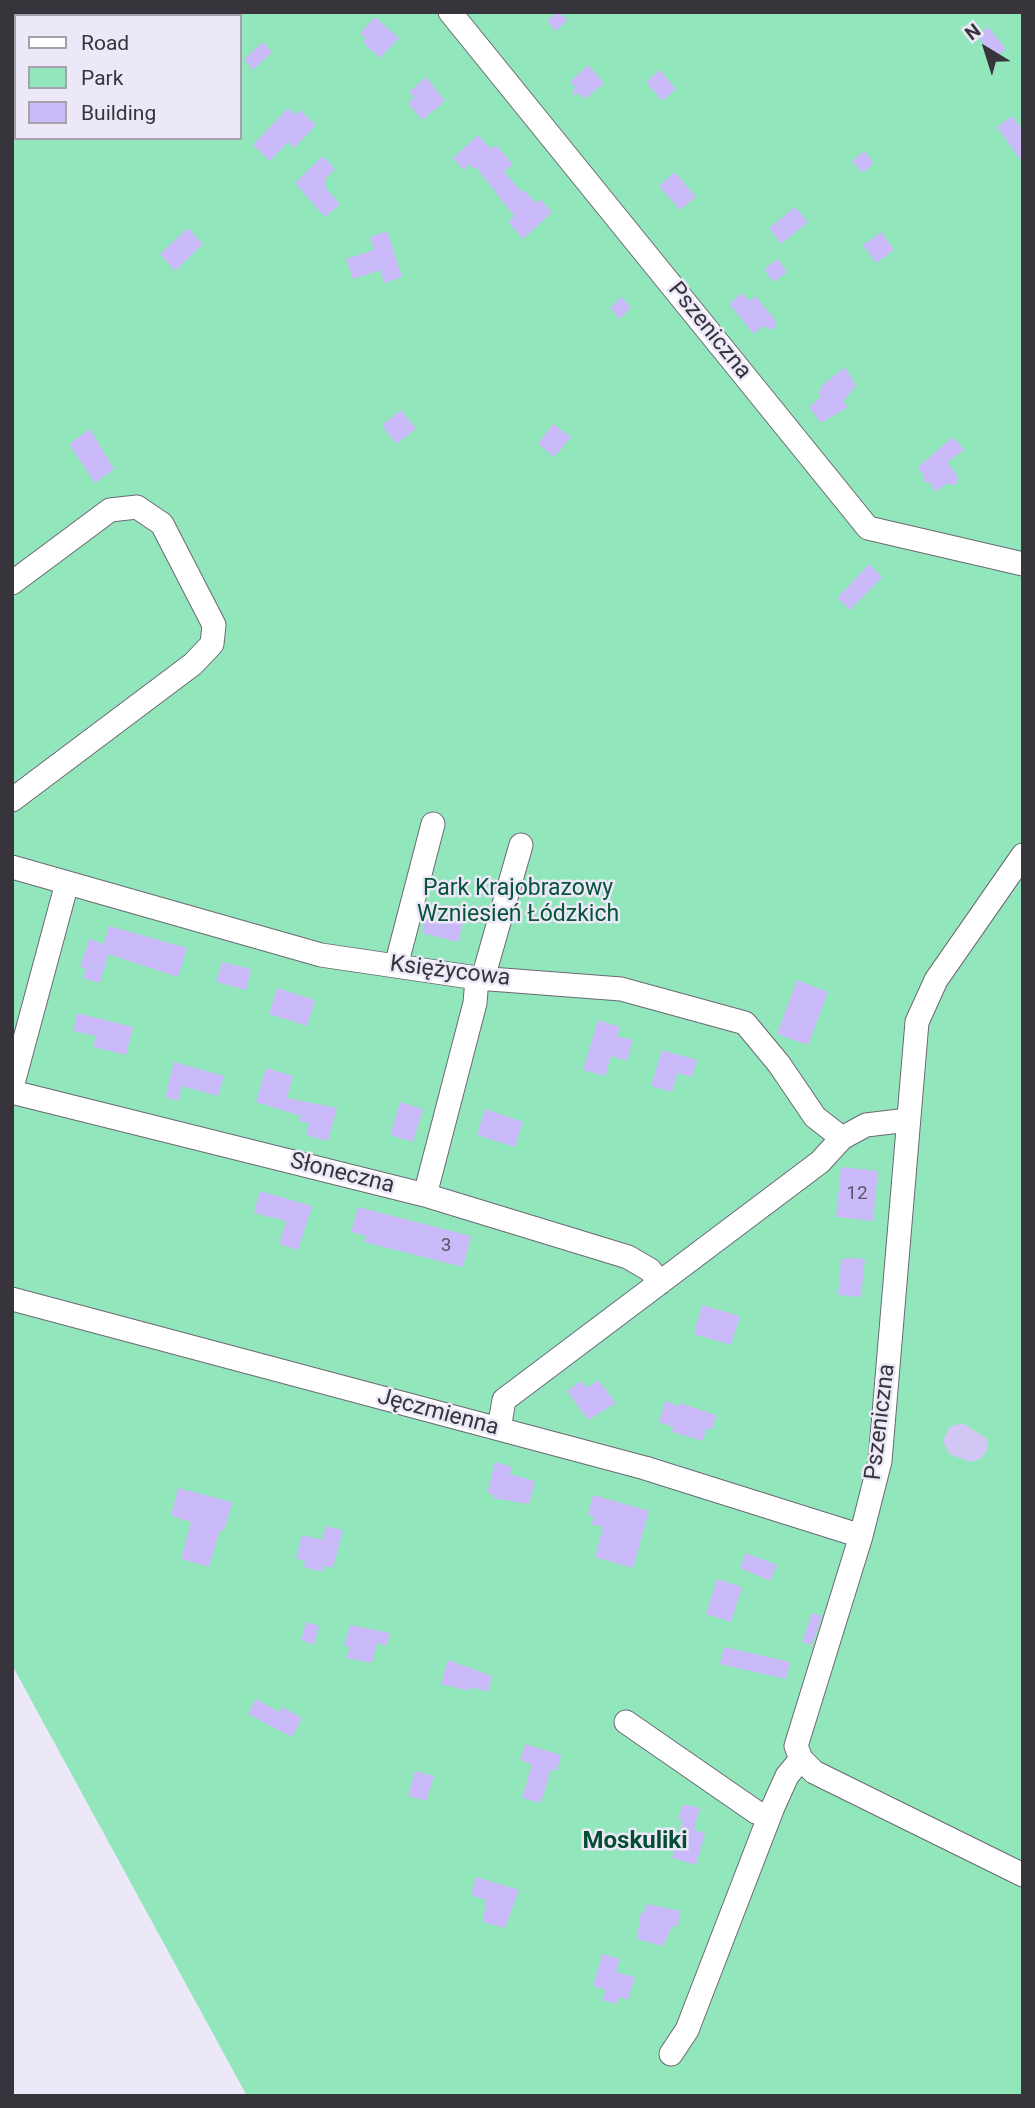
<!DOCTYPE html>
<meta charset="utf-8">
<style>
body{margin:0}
#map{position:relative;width:1035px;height:2108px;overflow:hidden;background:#ece8f8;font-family:Roboto,sans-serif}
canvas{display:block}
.frame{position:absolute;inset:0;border:14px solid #37353b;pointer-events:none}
.legend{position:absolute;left:14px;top:14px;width:228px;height:126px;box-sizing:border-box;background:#ece8f8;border:2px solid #a4a0ac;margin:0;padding:9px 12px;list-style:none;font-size:21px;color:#37353b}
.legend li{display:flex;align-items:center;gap:14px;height:35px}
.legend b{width:35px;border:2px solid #a4a0ac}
.north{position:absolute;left:951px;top:14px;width:70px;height:70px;-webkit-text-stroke:5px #ece8f8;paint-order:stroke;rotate:322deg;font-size:19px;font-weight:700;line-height:28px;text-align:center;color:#37353b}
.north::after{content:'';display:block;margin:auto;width:24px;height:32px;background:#37353b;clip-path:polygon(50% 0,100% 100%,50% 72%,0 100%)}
</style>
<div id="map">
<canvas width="1035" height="2108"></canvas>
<div class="frame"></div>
<ul class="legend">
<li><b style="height:9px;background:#fff"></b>Road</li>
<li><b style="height:19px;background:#92e6bc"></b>Park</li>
<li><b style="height:19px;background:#cbbaf9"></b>Building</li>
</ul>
<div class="north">N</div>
</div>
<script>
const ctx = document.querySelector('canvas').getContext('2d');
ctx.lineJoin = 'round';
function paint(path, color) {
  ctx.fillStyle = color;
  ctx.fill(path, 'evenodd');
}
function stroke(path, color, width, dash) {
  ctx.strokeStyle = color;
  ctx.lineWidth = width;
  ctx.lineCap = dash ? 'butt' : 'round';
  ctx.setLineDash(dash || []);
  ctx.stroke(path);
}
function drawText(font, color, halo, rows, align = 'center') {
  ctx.font = font + ' Roboto,sans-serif';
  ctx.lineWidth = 5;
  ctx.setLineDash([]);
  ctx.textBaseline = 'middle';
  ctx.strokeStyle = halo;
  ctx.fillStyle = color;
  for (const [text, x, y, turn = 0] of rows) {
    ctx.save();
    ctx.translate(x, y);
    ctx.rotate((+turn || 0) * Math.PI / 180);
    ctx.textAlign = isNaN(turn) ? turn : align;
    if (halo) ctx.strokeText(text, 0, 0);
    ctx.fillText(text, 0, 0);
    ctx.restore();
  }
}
paint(new Path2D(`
 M 12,12 L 1023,12 L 1023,2096 L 247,2096 L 12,1665 ZM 16,16 L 240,16 L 240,138 L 16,138 Z`), '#92e6bc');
paint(new Path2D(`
 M 963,1423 L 987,1439 L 988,1448 L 982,1458 L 971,1462 L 949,1454 L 943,1441 L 949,1427 Z`), '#d2c6f5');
paint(new Path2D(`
 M 557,12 L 568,20 L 556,31 L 547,21 Z
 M 375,17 L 399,38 L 380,58 L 363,42 L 366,39 L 360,33 Z
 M 988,27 L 1006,49 L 995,58 L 977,36 Z
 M 263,42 L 272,52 L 253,70 L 244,59 Z
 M 588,65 L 604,83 L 585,99 L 580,94 L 572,95 L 575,87 L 570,82 Z
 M 660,70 L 676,89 L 662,101 L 646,82 Z
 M 426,77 L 445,101 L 422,120 L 408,103 L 414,98 L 409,92 Z
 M 288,108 L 296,115 L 300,110 L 316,125 L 294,148 L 288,142 L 270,161 L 253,145 Z
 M 1012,116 L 1023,130 L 1023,163 L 997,127 Z
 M 478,135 L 491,149 L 496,145 L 513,164 L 504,172 L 522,192 L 524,190 L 536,203 L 540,199 L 552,212 L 523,239 L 508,222 L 514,216 L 476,167 L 474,169 L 469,164 L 464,170 L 453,158 Z
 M 864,151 L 874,163 L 863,173 L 852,161 Z
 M 323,156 L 335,169 L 326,178 L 326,189 L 340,204 L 325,217 L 295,183 Z
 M 675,172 L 696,197 L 680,210 L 659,186 Z
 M 795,207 L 808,222 L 781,244 L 769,228 Z
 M 188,228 L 203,244 L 175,271 L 160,254 Z
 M 387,231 L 402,277 L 384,283 L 380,270 L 353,279 L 346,259 L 374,250 L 370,237 Z
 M 881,232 L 894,250 L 876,263 L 863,245 Z
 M 778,259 L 787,272 L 773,282 L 764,269 Z
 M 742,293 L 749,301 L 755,296 L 776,321 L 774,330 L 763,326 L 754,334 L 729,304 Z
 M 621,297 L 631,307 L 620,319 L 610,308 Z
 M 845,367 L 856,386 L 843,401 L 848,407 L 821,423 L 809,407 L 821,397 L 818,392 L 823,388 L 821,386 Z
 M 401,410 L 416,429 L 396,444 L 382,425 Z
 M 553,424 L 571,437 L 554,457 L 538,444 Z
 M 90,429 L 114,469 L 95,483 L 69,444 Z
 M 953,437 L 964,450 L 947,462 L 958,476 L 956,485 L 945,484 L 936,492 L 929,482 L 923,482 L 924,476 L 918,467 Z
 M 869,564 L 882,577 L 850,610 L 837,598 Z
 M 428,911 L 464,920 L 458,942 L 422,933 Z
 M 109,926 L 187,948 L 178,977 L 108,954 L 100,983 L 83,978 L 86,969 L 80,967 L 89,939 L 104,944 Z
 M 222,962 L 251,969 L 246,990 L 216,982 Z
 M 797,980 L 828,992 L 808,1045 L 777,1034 Z
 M 277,988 L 315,1000 L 307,1026 L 269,1014 Z
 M 77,1013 L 133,1027 L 126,1055 L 93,1047 L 96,1036 L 73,1031 Z
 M 598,1020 L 620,1027 L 617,1036 L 633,1040 L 627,1061 L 611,1056 L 605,1076 L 583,1070 Z
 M 662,1050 L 697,1060 L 692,1077 L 677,1073 L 672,1092 L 651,1086 Z
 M 174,1062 L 224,1076 L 218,1096 L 182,1086 L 178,1101 L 165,1097 Z
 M 266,1068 L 293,1076 L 287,1098 L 337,1108 L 328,1141 L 306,1135 L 309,1123 L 299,1121 L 301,1116 L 256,1102 Z
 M 400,1102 L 423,1109 L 413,1142 L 390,1135 Z
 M 485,1109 L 523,1122 L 515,1147 L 477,1135 Z
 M 841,1167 L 878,1171 L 873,1221 L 836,1217 Z
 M 260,1191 L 312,1206 L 298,1250 L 279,1244 L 286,1221 L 254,1213 Z
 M 358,1207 L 471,1236 L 463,1267 L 364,1242 L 366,1236 L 351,1232 Z
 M 851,1258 L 865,1259 L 861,1297 L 838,1295 L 841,1259 Z
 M 702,1305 L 740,1316 L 731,1345 L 694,1334 Z
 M 598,1380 L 616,1403 L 588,1420 L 567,1391 L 581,1381 L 587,1388 Z
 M 665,1401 L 679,1406 L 680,1403 L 716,1415 L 712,1430 L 706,1428 L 703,1441 L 672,1432 L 673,1427 L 659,1422 Z
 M 495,1462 L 512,1467 L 510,1474 L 535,1481 L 529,1504 L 493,1498 L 494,1495 L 487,1493 Z
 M 178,1488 L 232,1502 L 224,1531 L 220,1530 L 209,1567 L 181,1559 L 191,1522 L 171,1516 Z
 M 593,1495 L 649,1511 L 633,1568 L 595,1557 L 603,1527 L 591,1524 L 594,1517 L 588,1515 Z
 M 326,1526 L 343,1530 L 333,1568 L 324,1566 L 322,1572 L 304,1567 L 305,1561 L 296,1558 L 302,1535 L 322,1540 Z
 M 746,1553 L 777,1565 L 770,1581 L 740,1568 Z
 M 717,1579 L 742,1587 L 731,1622 L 706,1614 Z
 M 812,1613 L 822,1616 L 812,1645 L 802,1642 Z
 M 306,1622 L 319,1626 L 314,1645 L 301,1640 Z
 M 350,1625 L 390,1633 L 386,1646 L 377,1643 L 372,1663 L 346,1658 L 350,1647 L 344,1646 Z
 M 724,1647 L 790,1662 L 786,1679 L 720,1664 Z
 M 448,1660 L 492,1676 L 488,1692 L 471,1687 L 470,1691 L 441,1684 Z
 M 256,1699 L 279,1712 L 282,1707 L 302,1718 L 292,1737 L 248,1714 Z
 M 525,1744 L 561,1755 L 557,1771 L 551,1769 L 541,1803 L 522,1798 L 532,1764 L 520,1760 Z
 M 415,1771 L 434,1776 L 426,1801 L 408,1796 Z
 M 683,1804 L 700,1808 L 694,1830 L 705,1833 L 696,1865 L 672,1858 L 683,1821 L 678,1820 Z
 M 476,1877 L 519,1890 L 505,1928 L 483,1922 L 486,1900 L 471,1895 Z
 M 647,1904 L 681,1911 L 677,1927 L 672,1926 L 663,1946 L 637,1939 L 641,1912 L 644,1913 Z
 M 602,1954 L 620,1959 L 616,1972 L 635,1977 L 628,2000 L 619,1997 L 617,2004 L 602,2000 L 606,1990 L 593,1986 Z`), '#cbbaf9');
const minor = new Path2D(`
 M 450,12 L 868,528 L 1023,564
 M 12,583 L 110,510 L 137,507 L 162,524 L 214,625 L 212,644 L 193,664 L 12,800
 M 1023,855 L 936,980 L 917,1022 L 880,1461 L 861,1536 L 796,1746 L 801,1759 L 814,1772 L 1023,1875
 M 12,867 L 321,955 L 477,978 L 621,989 L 745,1023 L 779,1064 L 815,1117 L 842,1138 L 866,1125 L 908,1120
 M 396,966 L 433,824
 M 483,978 L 521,845
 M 12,1087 L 67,883
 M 12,1092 L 425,1195 L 628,1257 L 650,1270 L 660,1283
 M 425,1195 L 475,1003 L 477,978
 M 12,1299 L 645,1468 L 861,1536
 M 499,1429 L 504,1400 L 820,1162 L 842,1138
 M 626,1722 L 756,1812 L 769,1817
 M 671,2054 L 687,2030 L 773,1807 L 787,1776 L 801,1759`);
stroke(minor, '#6b6875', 25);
stroke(minor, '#fff', 23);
drawText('19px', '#5c566a', null, [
 ["12",857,1194],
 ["3",446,1246]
]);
drawText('23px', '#37353b', '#ece8f8', [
 ["Pszeniczna",709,331,51],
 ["Księżycowa",450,972,7],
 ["Słoneczna",342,1174,14],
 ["Jęczmienna",438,1413,15],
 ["Pszeniczna",881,1422,-83]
]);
drawText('23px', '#075438', '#ece8f8', [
 ["Park Krajobrazowy",518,889],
 ["Wzniesień Łódzkich",518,915]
]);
drawText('bold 24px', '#064e33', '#ece8f8', [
 ["Moskuliki",635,1842]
]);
</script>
